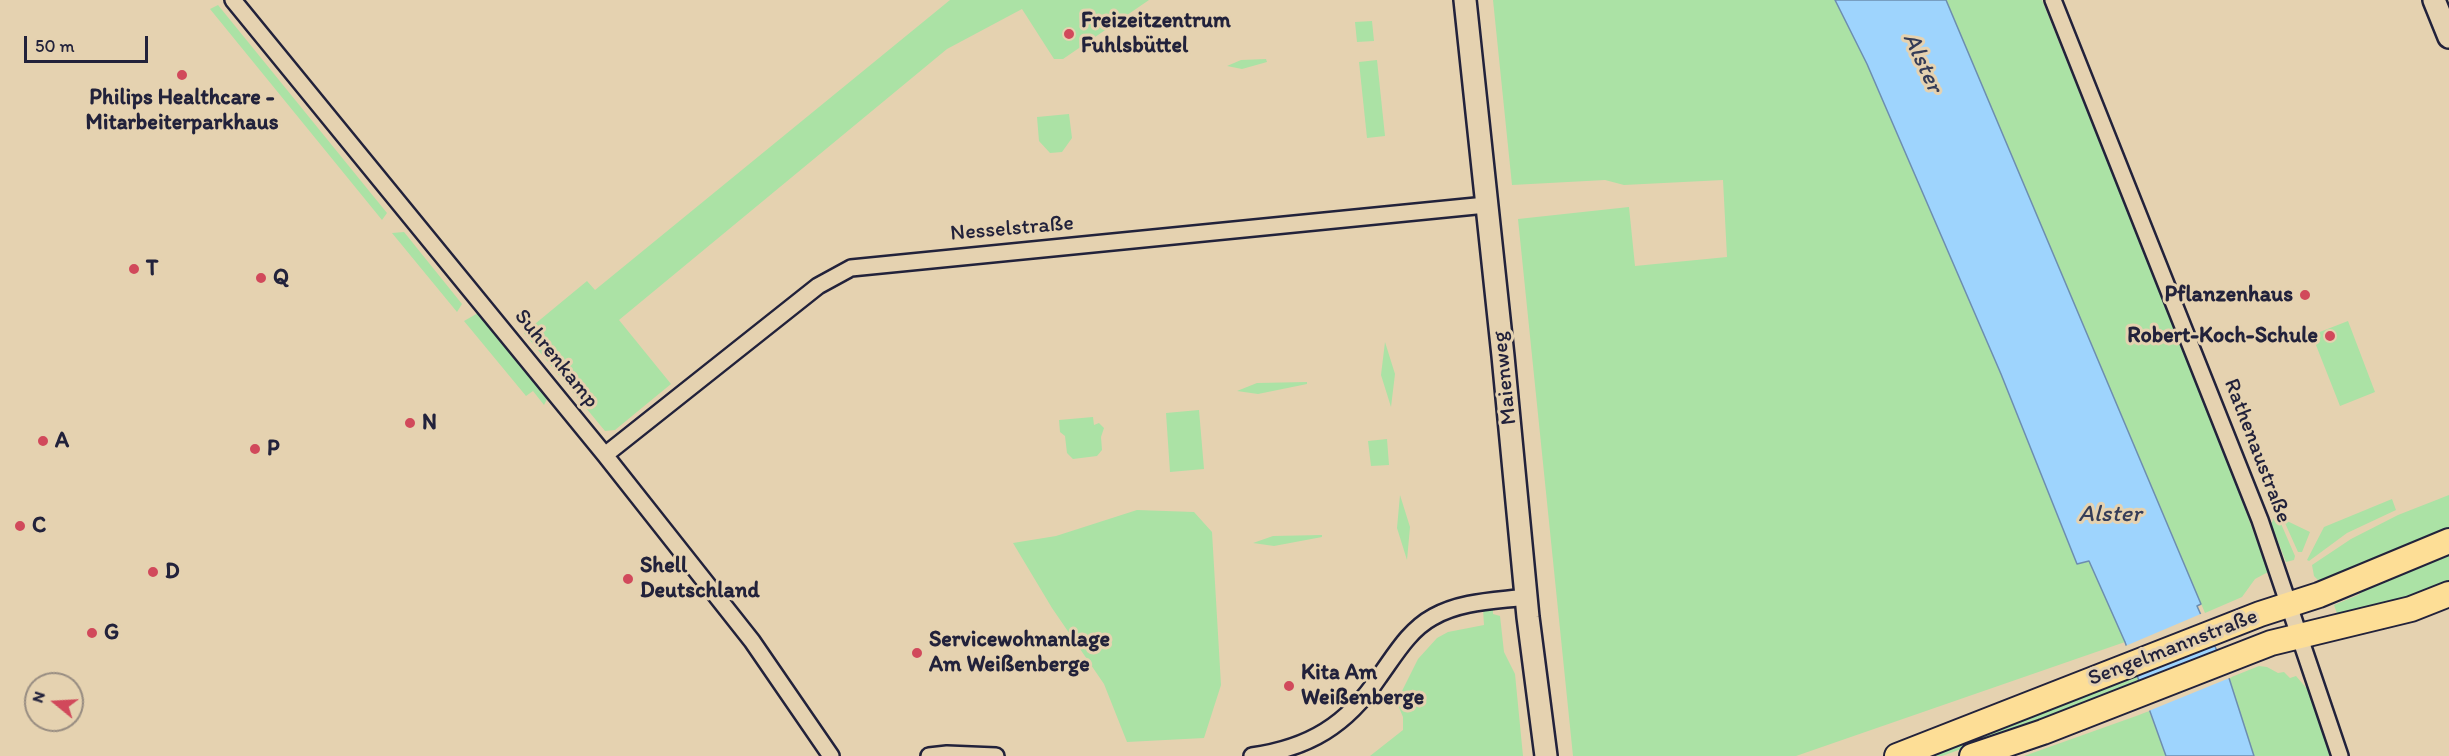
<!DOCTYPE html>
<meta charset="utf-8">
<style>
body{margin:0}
#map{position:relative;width:2449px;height:756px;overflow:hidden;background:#e5d2b0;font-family:Itim,sans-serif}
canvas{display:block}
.north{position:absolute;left:24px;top:672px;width:60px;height:60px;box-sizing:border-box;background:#e5d2b0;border:2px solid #978c81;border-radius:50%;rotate:288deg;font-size:16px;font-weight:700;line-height:24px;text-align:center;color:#22223b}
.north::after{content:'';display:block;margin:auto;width:21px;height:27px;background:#d1495b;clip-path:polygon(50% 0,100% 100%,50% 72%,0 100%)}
.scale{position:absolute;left:24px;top:36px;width:124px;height:27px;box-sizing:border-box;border:3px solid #22223b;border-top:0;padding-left:8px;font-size:18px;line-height:21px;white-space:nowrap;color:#22223b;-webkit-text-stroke:4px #e5d2b0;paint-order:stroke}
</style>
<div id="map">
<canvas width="2449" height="756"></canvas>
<div class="north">N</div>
<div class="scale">50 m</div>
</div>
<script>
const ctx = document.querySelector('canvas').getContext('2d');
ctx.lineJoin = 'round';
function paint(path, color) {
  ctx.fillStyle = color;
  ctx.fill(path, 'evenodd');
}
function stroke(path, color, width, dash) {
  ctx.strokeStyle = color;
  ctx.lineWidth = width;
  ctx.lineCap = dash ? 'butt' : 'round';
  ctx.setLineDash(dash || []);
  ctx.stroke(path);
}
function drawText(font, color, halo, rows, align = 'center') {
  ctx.font = font + ' Itim,sans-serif';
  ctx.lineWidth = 6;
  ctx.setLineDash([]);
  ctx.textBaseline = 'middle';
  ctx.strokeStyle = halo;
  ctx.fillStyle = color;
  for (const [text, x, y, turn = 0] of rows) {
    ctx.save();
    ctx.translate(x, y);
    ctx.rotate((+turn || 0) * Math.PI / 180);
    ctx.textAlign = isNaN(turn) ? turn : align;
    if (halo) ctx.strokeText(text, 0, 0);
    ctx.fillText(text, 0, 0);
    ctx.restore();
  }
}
paint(new Path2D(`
 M 950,0 L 1149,0 L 1063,59 L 1054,59 L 1022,9 L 947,49 L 619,320 L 671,384 L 615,430 L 605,431 L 524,333 L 587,281 L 595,290 Z
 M 1493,0 L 1835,0 L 1867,64 L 2001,374 L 2077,564 L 2089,561 L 2125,642 L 1796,756 L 1573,756 L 1518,219 L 1629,207 L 1635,266 L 1727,257 L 1723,180 L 1624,185 L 1605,180 L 1512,185 Z
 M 1946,0 L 2042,0 L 2224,451 L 2268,572 L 2255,579 L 2242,597 L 2205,613 Z
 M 218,5 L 387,213 L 382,220 L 210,9 Z
 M 1372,21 L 1374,41 L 1357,42 L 1355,22 Z
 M 1266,59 L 1267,62 L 1242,69 L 1227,66 L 1241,60 Z
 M 1377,60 L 1385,136 L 1367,138 L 1359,62 Z
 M 1069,114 L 1072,138 L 1062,152 L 1050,153 L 1039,141 L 1037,117 Z
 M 404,232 L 462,304 L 457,312 L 392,233 Z
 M 478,313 L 548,397 L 544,405 L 533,391 L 526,396 L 464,321 Z
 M 2348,321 L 2375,392 L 2340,406 L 2312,335 Z
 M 1385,342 L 1395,374 L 1391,407 L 1381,375 Z
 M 1307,382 L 1307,384 L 1258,394 L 1237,391 L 1257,383 Z
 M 1199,410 L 1204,469 L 1170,472 L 1166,413 Z
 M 1093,417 L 1094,425 L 1099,423 L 1104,428 L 1101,437 L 1102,450 L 1097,456 L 1073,459 L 1067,453 L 1065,436 L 1060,432 L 1059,420 Z
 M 1387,439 L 1389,465 L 1371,466 L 1368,441 Z
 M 1400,495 L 1410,527 L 1407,560 L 1397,528 Z
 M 2449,495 L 2449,533 L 2320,582 L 2314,576 L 2312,565 L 2351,539 L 2398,515 Z
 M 2392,499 L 2396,510 L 2347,533 L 2309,561 L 2307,560 L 2324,527 Z
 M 1137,510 L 1194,512 L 1212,532 L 1221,685 L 1204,738 L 1127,742 L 1104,684 L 1052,608 L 1013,543 L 1056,536 Z
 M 2274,518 L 2279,519 L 2295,556 L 2294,560 L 2286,562 L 2271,524 Z
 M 2287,521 L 2310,532 L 2302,552 L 2298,552 L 2285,523 Z
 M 1322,535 L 1322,537 L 1274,546 L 1253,543 L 1273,536 Z
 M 2449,551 L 2449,584 L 2406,602 L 2339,619 L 2334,605 L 2358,595 L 2375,582 Z
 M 1483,609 L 1493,609 L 1493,614 L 1500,616 L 1504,652 L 1515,674 L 1523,756 L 1370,756 L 1403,730 L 1403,717 L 1398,705 L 1399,697 L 1418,659 L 1437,638 L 1448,632 L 1484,625 Z
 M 2259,666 L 2267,667 L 2278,673 L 2284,672 L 2290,678 L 2296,676 L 2309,691 L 2330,756 L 2254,756 L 2229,678 Z
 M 2136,674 L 2139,683 L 2128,689 L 1942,756 L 1919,756 Z
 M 2149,711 L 2166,756 L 2024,756 L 2139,715 Z`), '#abe2a5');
const water = new Path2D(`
 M 1835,0 L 1946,0 L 2201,604 L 2197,606 L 2229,678 L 2254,756 L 2166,756 L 2125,642 L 2089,561 L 2077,564 L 2001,374 L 1867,64 Z`);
paint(water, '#9ed4fd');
stroke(water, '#6c8daf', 1.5);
paint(new Path2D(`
 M 2203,613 L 2215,641 L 2133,676 L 2123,647 Z
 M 2219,650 L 2232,677 L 2146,712 L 2136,684 Z`), '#e5d2b0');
const street = new Path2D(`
 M 233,0 L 605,455 L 752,641 L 831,756
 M 2053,0 L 2260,520 L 2340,756
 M 605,455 L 818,286 L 851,268 L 1486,205
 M 929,756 L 947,754 L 996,756
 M 1252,756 C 1309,748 1347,725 1379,677 C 1395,655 1409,630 1433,617 C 1461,601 1495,601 1526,597`);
const secondary = new Path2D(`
 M 1465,0 L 1503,356 L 1528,617 L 1546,756
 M 2434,0 L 2449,37`);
const primary = new Path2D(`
 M 1897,756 L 2260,614 L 2319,595 L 2449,541
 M 1972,756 L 2043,732 L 2271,643 L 2411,609 L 2449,594`);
stroke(street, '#22223b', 20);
stroke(secondary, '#22223b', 26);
stroke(primary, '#22223b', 28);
stroke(street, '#e5d2b0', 15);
stroke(secondary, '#e5d2b0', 21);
stroke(primary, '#fdde96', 24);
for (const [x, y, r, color] of [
 [1069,34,6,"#d1495b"],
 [182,75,6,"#d1495b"],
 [134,269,6,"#d1495b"],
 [261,278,6,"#d1495b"],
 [2305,295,6,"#d1495b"],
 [2330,336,6,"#d1495b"],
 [410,423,6,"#d1495b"],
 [43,441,6,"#d1495b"],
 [255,449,6,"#d1495b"],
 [20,526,6,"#d1495b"],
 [153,572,6,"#d1495b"],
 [628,579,6,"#d1495b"],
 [92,633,6,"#d1495b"],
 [917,653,6,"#d1495b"],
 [1289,686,6,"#d1495b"]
]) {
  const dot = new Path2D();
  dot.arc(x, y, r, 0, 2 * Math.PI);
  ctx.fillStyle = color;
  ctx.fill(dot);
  stroke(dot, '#e5d2b0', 2);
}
drawText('bold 22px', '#22223b', '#e5d2b0', [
 ["Freizeitzentrum",1081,21],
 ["Fuhlsbüttel",1081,46],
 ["Philips Healthcare -",182,98,"center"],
 ["Mitarbeiterparkhaus",182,123,"center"],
 ["T",146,269],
 ["Q",273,278],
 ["Pflanzenhaus",2293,295,"right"],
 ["Robert-Koch-Schule",2318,336,"right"],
 ["N",422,423],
 ["A",55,441],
 ["P",267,449],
 ["C",32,526],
 ["Shell",640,566],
 ["Deutschland",640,591],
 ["D",165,572],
 ["G",104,633],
 ["Servicewohnanlage",929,640],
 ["Am Weißenberge",929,665],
 ["Kita Am",1301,673],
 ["Weißenberge",1301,698]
], 'left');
drawText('22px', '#22223b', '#e5d2b0', [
 ["Nesselstraße",1012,229,-5],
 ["Suhrenkamp",556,359,51],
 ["Maienweg",1505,378,-96],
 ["Rathenaustraße",2257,451,69],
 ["Sengelmannstraße",2173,648,-21]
]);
drawText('italic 24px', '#353d58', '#e5d2b0', [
 ["Alster",1922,63,65],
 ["Alster",2110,515]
]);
</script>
